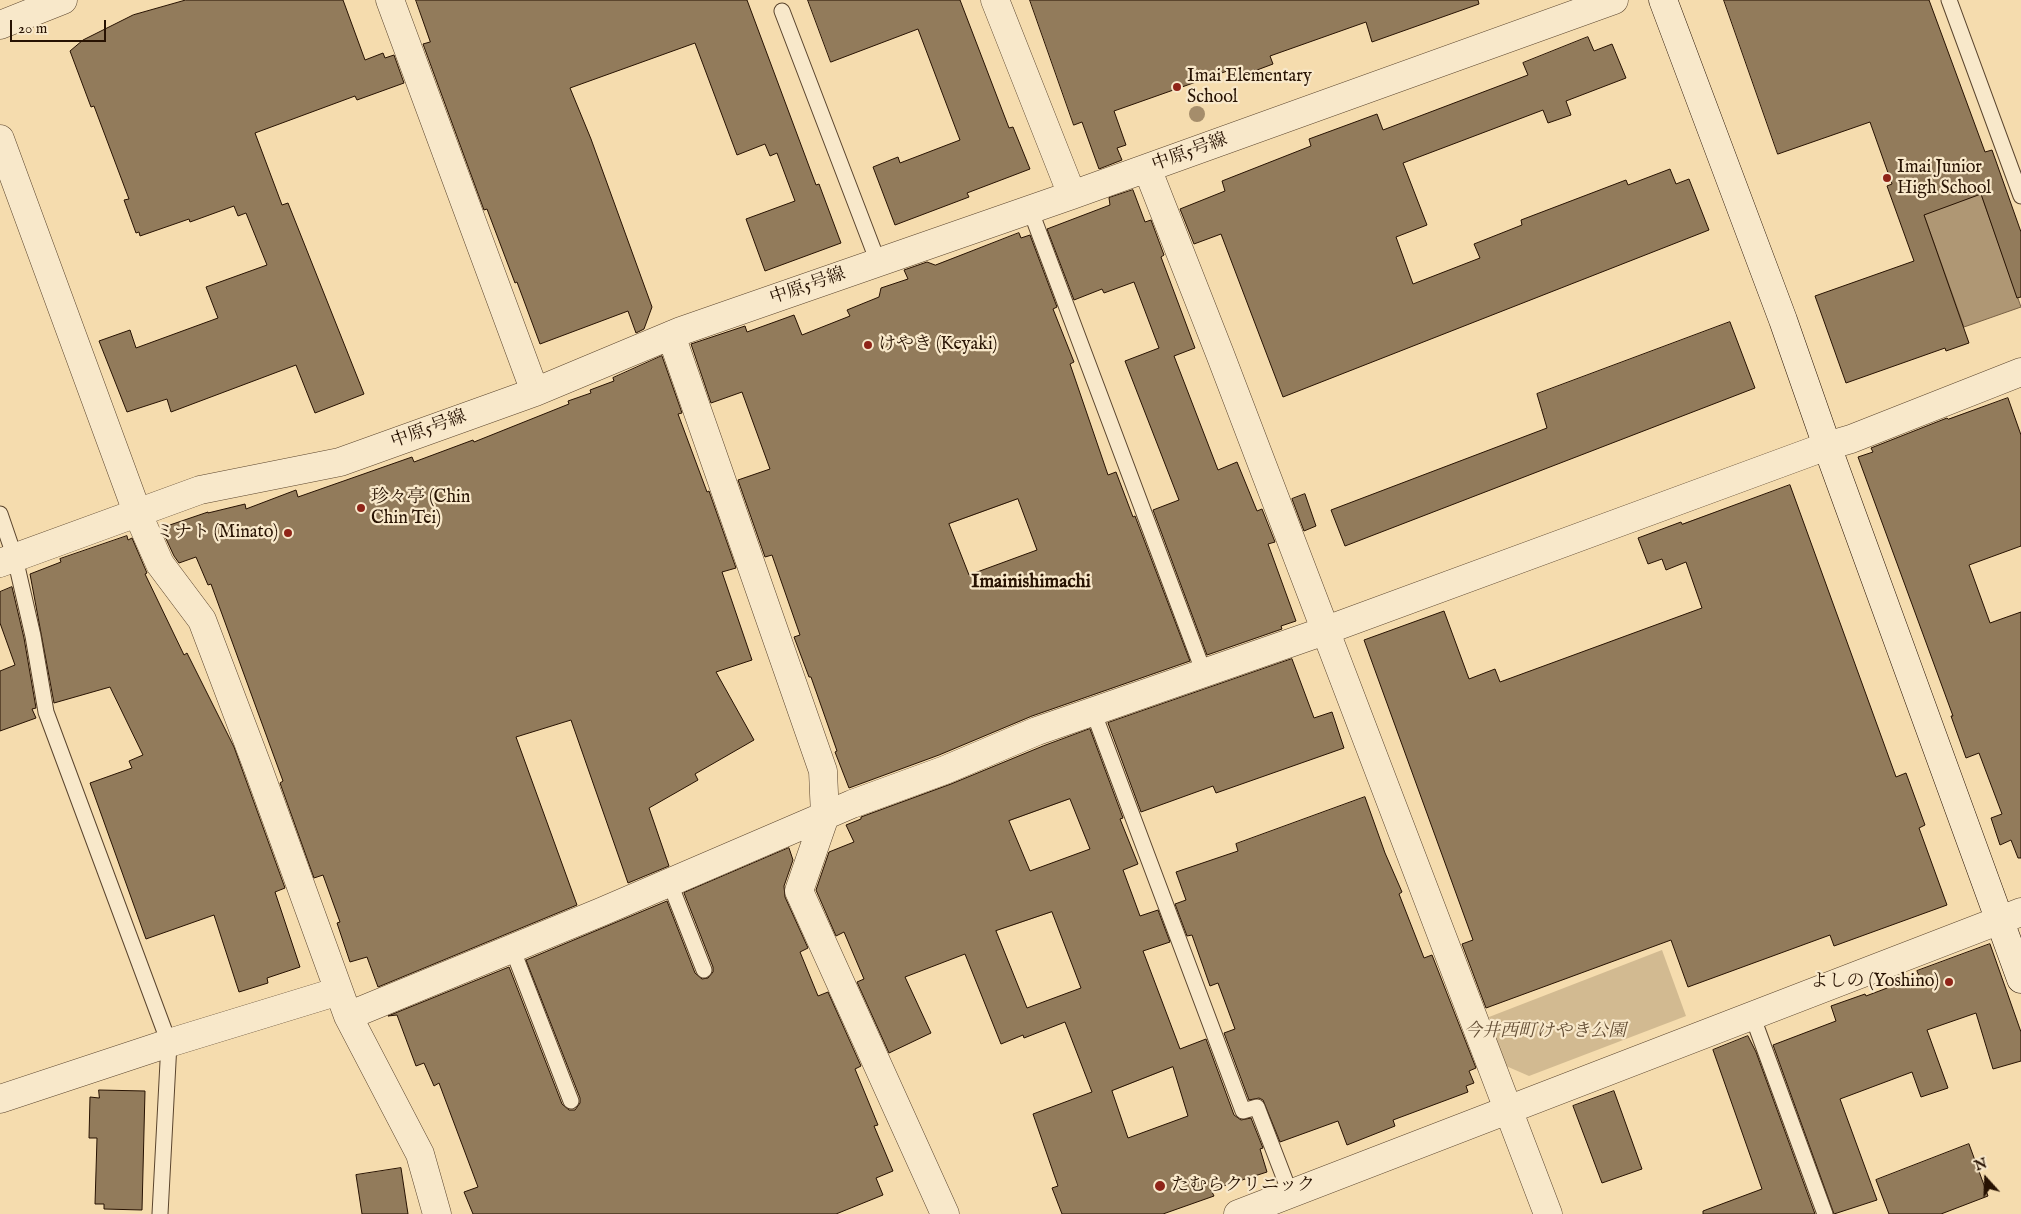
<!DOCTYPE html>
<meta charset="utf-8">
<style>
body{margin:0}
#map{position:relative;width:2021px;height:1214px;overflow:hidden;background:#f5dcae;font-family:"IM FELL English",serif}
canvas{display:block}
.north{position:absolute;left:1961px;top:1154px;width:50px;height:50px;-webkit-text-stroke:4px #f8e8ca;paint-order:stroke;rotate:340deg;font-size:14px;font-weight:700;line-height:20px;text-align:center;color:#271202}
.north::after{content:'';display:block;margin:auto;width:18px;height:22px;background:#271202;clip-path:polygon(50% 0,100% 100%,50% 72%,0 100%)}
.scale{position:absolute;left:10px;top:20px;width:96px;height:22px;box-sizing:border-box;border:2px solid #271202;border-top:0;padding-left:6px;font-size:15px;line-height:18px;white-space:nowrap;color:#271202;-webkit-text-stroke:4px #f8e8ca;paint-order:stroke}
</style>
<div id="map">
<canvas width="2021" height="1214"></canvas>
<div class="north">N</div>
<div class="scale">20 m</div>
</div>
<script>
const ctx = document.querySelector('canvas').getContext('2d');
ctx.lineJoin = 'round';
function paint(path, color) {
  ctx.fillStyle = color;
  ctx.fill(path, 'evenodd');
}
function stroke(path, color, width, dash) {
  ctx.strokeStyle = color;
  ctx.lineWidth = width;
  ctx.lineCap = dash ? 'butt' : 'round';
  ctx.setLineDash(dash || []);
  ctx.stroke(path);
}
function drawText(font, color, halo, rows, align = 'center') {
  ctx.font = font + ' "IM FELL English","Noto Serif JP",serif';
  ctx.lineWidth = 4.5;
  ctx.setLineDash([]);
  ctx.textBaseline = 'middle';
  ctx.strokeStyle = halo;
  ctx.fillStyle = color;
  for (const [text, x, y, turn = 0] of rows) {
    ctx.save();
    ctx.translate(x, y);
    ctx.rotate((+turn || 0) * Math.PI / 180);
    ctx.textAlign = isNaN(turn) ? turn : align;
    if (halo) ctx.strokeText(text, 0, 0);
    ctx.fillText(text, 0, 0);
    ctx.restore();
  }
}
paint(new Path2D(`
 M 1662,950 L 1686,1016 L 1529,1076 L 1506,1066 L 1489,1017 Z`), '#d2ba91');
const water = new Path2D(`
 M 1981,194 L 2021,307 L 1964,327 L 1924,215 Z`);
paint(water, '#af9774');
stroke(water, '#796246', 1);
const building = new Path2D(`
 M 186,0 L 343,0 L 365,60 L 383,53 L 385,58 L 394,55 L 404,83 L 357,100 L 355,96 L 255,133 L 282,205 L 288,203 L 364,394 L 315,413 L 296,365 L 171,412 L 167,399 L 127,412 L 99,341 L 130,330 L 136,348 L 218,318 L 206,287 L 267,265 L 246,213 L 238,216 L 234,206 L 190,222 L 189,219 L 140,236 L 139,232 L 136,233 L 124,200 L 129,199 L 94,106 L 91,107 L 70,51 L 83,40 L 133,15 Z
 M 416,0 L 747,0 L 816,185 L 819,184 L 841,243 L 765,271 L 746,219 L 795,201 L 777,153 L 770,156 L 765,144 L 737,155 L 695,43 L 570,88 L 591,139 L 652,307 L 644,329 L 636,333 L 628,311 L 540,344 L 517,282 L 515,283 L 487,209 L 484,210 L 423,44 L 430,42 Z
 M 808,0 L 960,0 L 1009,128 L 1013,127 L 1030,169 L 967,193 L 969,197 L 895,225 L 873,167 L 898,157 L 900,163 L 960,140 L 918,29 L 831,62 Z
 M 1030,0 L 1478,0 L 1479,4 L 1372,42 L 1366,22 L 1270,56 L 1273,64 L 1233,79 L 1230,70 L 1114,111 L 1126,145 L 1117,148 L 1122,160 L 1099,169 L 1082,122 L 1074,125 Z
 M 1724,0 L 1929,0 L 1985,152 L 1992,150 L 2021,232 L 2021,297 L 2017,298 L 1981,194 L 1924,215 L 1969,343 L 1946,351 L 1945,348 L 1846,383 L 1815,296 L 1914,261 L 1887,186 L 1892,184 L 1870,122 L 1778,154 Z
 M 1588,37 L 1594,51 L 1612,44 L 1626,78 L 1566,101 L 1571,115 L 1548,123 L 1543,110 L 1403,163 L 1427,225 L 1396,237 L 1413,284 L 1480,258 L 1474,244 L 1522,225 L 1521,220 L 1626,180 L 1628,185 L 1670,169 L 1676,184 L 1689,179 L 1709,230 L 1283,397 L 1221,234 L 1194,244 L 1180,209 L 1225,191 L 1222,181 L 1311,146 L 1309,139 L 1377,114 L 1383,130 L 1528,75 L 1523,63 Z
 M 1133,190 L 1145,222 L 1151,220 L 1164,255 L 1161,257 L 1195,348 L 1174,356 L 1218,470 L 1237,462 L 1257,511 L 1262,509 L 1275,542 L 1268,544 L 1296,621 L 1281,626 L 1282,629 L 1207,655 L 1153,510 L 1179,500 L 1125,361 L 1159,348 L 1134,282 L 1104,293 L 1102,289 L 1074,300 L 1047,229 L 1110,205 L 1109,198 Z
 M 1019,233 L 1021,238 L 1030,235 L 1057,307 L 1053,309 L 1074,362 L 1070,364 L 1108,475 L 1116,472 L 1133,517 L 1135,516 L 1190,661 L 1032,716 L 939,755 L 849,788 L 835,752 L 837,751 L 811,677 L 809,677 L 794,637 L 800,635 L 772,555 L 765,557 L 738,480 L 770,469 L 742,392 L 711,403 L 691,344 L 745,326 L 747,332 L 794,315 L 802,335 L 850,316 L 847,310 L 879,297 L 881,288 L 908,279 L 904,270 L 927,262 L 935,265 ZM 1018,499 L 1037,550 L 969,575 L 949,524 Z
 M 1730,322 L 1755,388 L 1345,546 L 1331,510 L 1547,428 L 1537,394 Z
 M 662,356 L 682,413 L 678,414 L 707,492 L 709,491 L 736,568 L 722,572 L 752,660 L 716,672 L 754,740 L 695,774 L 698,780 L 649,808 L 669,866 L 628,883 L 571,720 L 516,737 L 577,905 L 378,987 L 367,957 L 350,962 L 337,923 L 340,922 L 323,875 L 314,878 L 280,783 L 283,781 L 211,584 L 208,585 L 196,557 L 179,563 L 174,556 L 161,528 L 208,512 L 208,513 L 245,504 L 246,509 L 296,490 L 298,497 L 412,457 L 414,462 L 473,440 L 474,442 L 569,404 L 568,401 L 591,393 L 590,390 L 614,381 L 613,378 Z
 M 2008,398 L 2021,435 L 2021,546 L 1969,565 L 1990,623 L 2021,612 L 2021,858 L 2018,858 L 2011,840 L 2000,845 L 1991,818 L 2002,814 L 1979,753 L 1966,758 L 1951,716 L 1953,716 L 1858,457 L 1873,452 L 1871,448 L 1947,418 L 1948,419 Z
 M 1790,485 L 1896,777 L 1906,773 L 1925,825 L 1919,828 L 1947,905 L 1834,946 L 1830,935 L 1688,987 L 1671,940 L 1486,1008 L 1462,944 L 1473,940 L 1364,640 L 1444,611 L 1469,679 L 1495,669 L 1500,682 L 1702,608 L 1686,562 L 1666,570 L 1662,559 L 1648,564 L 1638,538 L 1681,522 L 1682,524 Z
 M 1305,494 L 1316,526 L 1304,531 L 1292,499 Z
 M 127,536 L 128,540 L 132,538 L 147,573 L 145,574 L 184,655 L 187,653 L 234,747 L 285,888 L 275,892 L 300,967 L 267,978 L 268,983 L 239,992 L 214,915 L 146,939 L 90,783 L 132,768 L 129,761 L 143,755 L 110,687 L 54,703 L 30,574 L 61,562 L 60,559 Z
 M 12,587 L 24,638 L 36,708 L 32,709 L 36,718 L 0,731 L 0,671 L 15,665 L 0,623 L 0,592 Z
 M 1292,659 L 1314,718 L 1332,712 L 1344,748 L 1216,793 L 1213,786 L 1141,812 L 1108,723 Z
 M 1090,729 L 1123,818 L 1120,819 L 1138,864 L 1123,870 L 1140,916 L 1158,910 L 1170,942 L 1143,951 L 1180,1049 L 1206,1039 L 1234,1115 L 1241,1120 L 1251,1118 L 1263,1148 L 1260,1149 L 1267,1172 L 1211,1190 L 1214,1196 L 1163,1214 L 1062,1214 L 1052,1188 L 1058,1186 L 1033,1114 L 1092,1092 L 1065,1022 L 1024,1038 L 1023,1035 L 1001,1044 L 965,954 L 905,977 L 931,1033 L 889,1053 L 857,982 L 864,979 L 844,932 L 836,936 L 816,890 L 829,852 L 854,842 L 846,825 L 861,819 L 861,817 L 951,784 L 1043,746 ZM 1070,799 L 1090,849 L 1030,871 L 1009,821 ZM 1052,912 L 1081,988 L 1027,1008 L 996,931 ZM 1173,1067 L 1188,1116 L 1128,1138 L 1112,1091 Z
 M 1365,797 L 1385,853 L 1402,892 L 1399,894 L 1424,958 L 1432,955 L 1476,1068 L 1469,1071 L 1474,1083 L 1466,1086 L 1468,1092 L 1393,1120 L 1395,1126 L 1347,1145 L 1338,1121 L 1280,1142 L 1263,1100 L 1259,1098 L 1249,1100 L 1224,1033 L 1235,1029 L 1218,983 L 1210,986 L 1192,935 L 1187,936 L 1175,904 L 1186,900 L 1176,872 L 1238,851 L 1236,844 Z
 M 789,848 L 793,860 L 784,886 L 785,897 L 808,948 L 800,952 L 818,996 L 828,992 L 861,1066 L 855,1069 L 878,1125 L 874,1126 L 893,1171 L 876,1178 L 883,1195 L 836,1214 L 473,1214 L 464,1192 L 478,1187 L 439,1083 L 434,1086 L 424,1063 L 416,1066 L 397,1015 L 388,1016 L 509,967 L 562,1104 L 569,1110 L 575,1110 L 580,1103 L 580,1098 L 526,960 L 667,901 L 695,973 L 702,979 L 708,978 L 713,972 L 713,967 L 684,893 Z
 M 1990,944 L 2021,1032 L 2021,1061 L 1993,1069 L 1976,1013 L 1927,1030 L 1948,1088 L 1921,1097 L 1912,1072 L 1840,1099 L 1877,1200 L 1834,1214 L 1773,1045 L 1836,1021 L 1831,1006 L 1865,994 L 1866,996 L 1919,976 L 1917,971 Z
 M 1748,1036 L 1756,1052 L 1815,1214 L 1703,1214 L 1703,1211 L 1762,1189 L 1713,1050 Z
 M 99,1090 L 145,1091 L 142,1210 L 104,1209 L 104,1204 L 95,1204 L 97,1138 L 89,1138 L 90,1097 L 99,1098 Z
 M 1614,1091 L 1642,1169 L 1602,1183 L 1573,1106 Z
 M 1969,1144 L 1988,1196 L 1941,1214 L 1889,1214 L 1876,1180 Z
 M 401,1168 L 408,1214 L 362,1214 L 356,1175 Z`);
paint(building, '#927b5b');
stroke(building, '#271202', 1);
const lane = new Path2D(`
 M 1949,0 L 2021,196
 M 782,11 L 878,262
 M 1030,209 L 1204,673
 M 0,514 L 15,558 L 33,636 L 46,712 L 169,1043 L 160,1214
 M 1093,711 L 1243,1111 L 1257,1107 L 1290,1193
 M 669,881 L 704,970
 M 512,948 L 571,1101
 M 1752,1015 L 1825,1214`);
const street = new Path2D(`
 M 390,0 L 535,392
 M 995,0 L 1072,195
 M 0,25 L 63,0
 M 0,139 L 137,512 L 160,564 L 202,620 L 258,768 L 348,1016 L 420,1154 L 437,1214
 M 1147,168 L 1220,354 L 1548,1214
 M 671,335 L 823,771 L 825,816 L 799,891 L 945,1214
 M 0,563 L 200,490 L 340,462 L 535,392 L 681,331 L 1072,195 L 1614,0
 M 348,1016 L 601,912 L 852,804 L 945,770 L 1037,731 L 1313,635 L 1827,446 L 1851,439 L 2021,372
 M 0,1099 L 169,1043 L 339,991
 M 1238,1214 L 2021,912`);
const secondary = new Path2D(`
 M 1663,0 L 1783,320 L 1827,446 L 2021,979`);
stroke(lane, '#5a442d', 17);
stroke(street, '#5a442d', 29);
stroke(secondary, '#271202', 29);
stroke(lane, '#f8e8ca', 15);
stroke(street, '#f8e8ca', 28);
stroke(secondary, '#f8e8ca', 28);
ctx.fillStyle = '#a58d6b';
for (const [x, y] of [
 [1197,114]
]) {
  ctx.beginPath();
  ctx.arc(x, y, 8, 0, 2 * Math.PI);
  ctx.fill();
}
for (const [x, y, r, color] of [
 [1177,87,5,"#8f2418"],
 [1887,178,5,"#8f2418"],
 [868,345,5,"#8f2418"],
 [361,508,5,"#8f2418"],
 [288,533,5,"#8f2418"],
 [1949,982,5,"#8f2418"],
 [1160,1186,6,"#8f2418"]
]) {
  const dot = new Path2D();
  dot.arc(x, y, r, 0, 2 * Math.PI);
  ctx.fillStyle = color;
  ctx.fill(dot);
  stroke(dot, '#f8e8ca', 2);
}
drawText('18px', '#271202', '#f8e8ca', [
 ["Imai Elementary",1187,77],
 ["School",1187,98],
 ["Imai Junior",1897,168],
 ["High School",1897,189],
 ["けやき (Keyaki)",878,345],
 ["珍々亭 (Chin",371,498],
 ["Chin Tei)",371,519],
 ["ミナト (Minato)",278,533,"right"],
 ["よしの (Yoshino)",1939,982,"right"],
 ["たむらクリニック",1171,1186]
], 'left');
drawText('18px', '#271202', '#f8e8ca', [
 ["中原5号線",1190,153,-20],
 ["中原5号線",808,287,-19],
 ["中原5号線",429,430,-20]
]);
drawText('italic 18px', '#634d34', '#f8e8ca', [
 ["今井西町けやき公園",1545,1032]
]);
drawText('bold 19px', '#271202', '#f8e8ca', [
 ["Imainishimachi",1031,583]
]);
</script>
